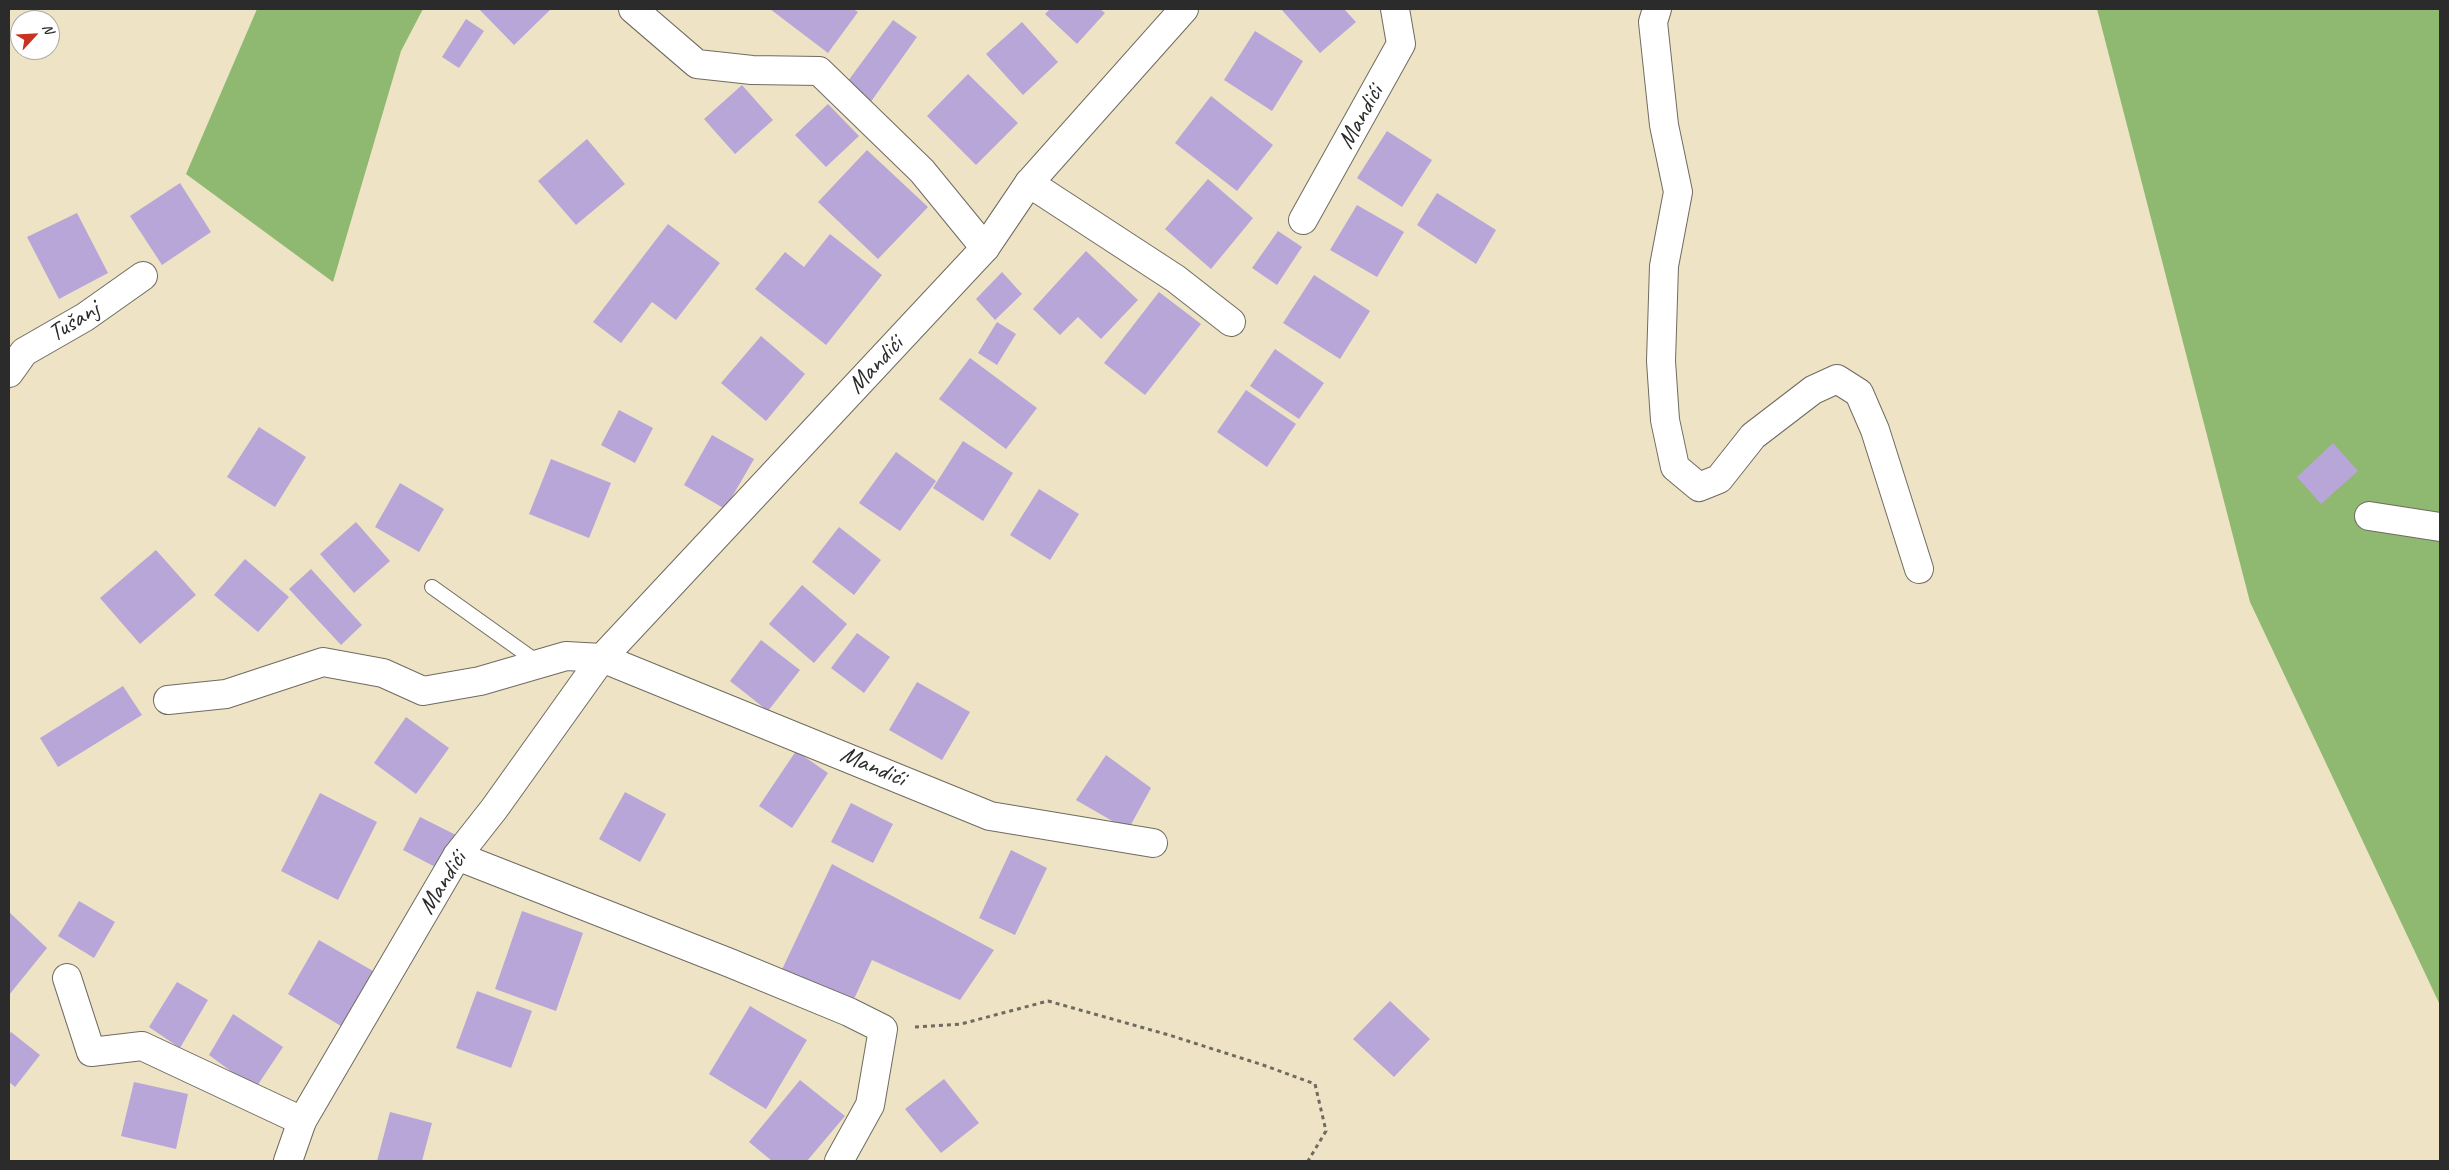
<!DOCTYPE html>
<meta charset="utf-8">
<style>
body{margin:0}
#map{position:relative;width:2449px;height:1170px;overflow:hidden;background:#eee3c5;font-family:Caveat,sans-serif}
canvas{display:block}
.frame{position:absolute;inset:0;border:10px solid #2b2b2b;pointer-events:none}
.north{position:absolute;left:10px;top:10px;width:50px;height:50px;box-sizing:border-box;background:#fff;border:1px solid #aaa;border-radius:50%;rotate:65deg;font-size:14px;font-weight:700;line-height:20px;text-align:center;color:#2b2b2b}
.north::after{content:'';display:block;margin:auto;width:18px;height:22px;background:#c8321e;clip-path:polygon(50% 0,100% 100%,50% 72%,0 100%)}
</style>
<div id="map">
<canvas width="2449" height="1170"></canvas>
<div class="frame"></div>
<div class="north">N</div>
</div>
<script>
const ctx = document.querySelector('canvas').getContext('2d');
ctx.lineJoin = 'round';
function paint(path, color) {
  ctx.fillStyle = color;
  ctx.fill(path, 'evenodd');
}
function stroke(path, color, width, dash) {
  ctx.strokeStyle = color;
  ctx.lineWidth = width;
  ctx.lineCap = dash ? 'butt' : 'round';
  ctx.setLineDash(dash || []);
  ctx.stroke(path);
}
function drawText(font, color, halo, rows, align = 'center') {
  ctx.font = font + ' Caveat,sans-serif';
  ctx.lineWidth = 4;
  ctx.setLineDash([]);
  ctx.textBaseline = 'middle';
  ctx.strokeStyle = halo;
  ctx.fillStyle = color;
  for (const [text, x, y, turn = 0] of rows) {
    ctx.save();
    ctx.translate(x, y);
    ctx.rotate((+turn || 0) * Math.PI / 180);
    ctx.textAlign = isNaN(turn) ? turn : align;
    if (halo) ctx.strokeText(text, 0, 0);
    ctx.fillText(text, 0, 0);
    ctx.restore();
  }
}
paint(new Path2D(`
 M 257,9 L 423,9 L 401,51 L 333,282 L 186,174 Z
 M 2097,9 L 2440,9 L 2440,1005 L 2250,602 Z`), '#8fb970');
paint(new Path2D(`
 M 479,9 L 551,9 L 514,45 Z
 M 770,9 L 853,9 L 858,12 L 828,53 Z
 M 1050,9 L 1100,9 L 1105,13 L 1077,44 L 1045,14 Z
 M 1281,9 L 1344,9 L 1356,22 L 1320,53 Z
 M 466,19 L 484,31 L 459,68 L 442,57 Z
 M 893,20 L 917,37 L 870,103 L 845,85 Z
 M 1022,22 L 1058,62 L 1023,95 L 986,54 Z
 M 1255,31 L 1303,61 L 1272,111 L 1224,80 Z
 M 968,74 L 1018,123 L 976,165 L 927,116 Z
 M 742,85 L 773,120 L 735,154 L 704,119 Z
 M 1211,96 L 1273,145 L 1237,191 L 1175,143 Z
 M 828,104 L 859,136 L 826,167 L 795,135 Z
 M 1387,131 L 1432,160 L 1402,207 L 1357,178 Z
 M 587,139 L 625,184 L 576,225 L 538,181 Z
 M 867,150 L 928,207 L 878,259 L 818,202 Z
 M 1208,179 L 1253,218 L 1211,269 L 1165,229 Z
 M 180,183 L 211,232 L 162,265 L 130,216 Z
 M 1437,193 L 1496,230 L 1476,264 L 1417,225 Z
 M 1357,205 L 1404,232 L 1377,277 L 1330,250 Z
 M 77,213 L 108,273 L 59,299 L 27,237 Z
 M 668,224 L 720,263 L 676,320 L 652,302 L 621,343 L 593,322 Z
 M 1278,231 L 1302,247 L 1277,285 L 1252,268 Z
 M 830,234 L 882,275 L 826,345 L 755,289 L 785,252 L 804,267 Z
 M 1086,251 L 1138,300 L 1101,339 L 1078,317 L 1060,335 L 1033,309 Z
 M 1002,272 L 1022,294 L 995,320 L 976,299 Z
 M 1314,275 L 1370,311 L 1340,359 L 1283,323 Z
 M 1159,292 L 1201,324 L 1145,395 L 1104,363 Z
 M 997,322 L 1016,334 L 997,365 L 978,353 Z
 M 761,336 L 805,374 L 766,421 L 721,383 Z
 M 1275,349 L 1324,383 L 1299,419 L 1250,386 Z
 M 970,358 L 1037,408 L 1006,449 L 939,399 Z
 M 1246,390 L 1296,424 L 1267,467 L 1217,432 Z
 M 619,410 L 653,428 L 635,463 L 601,445 Z
 M 259,427 L 306,457 L 275,507 L 227,477 Z
 M 712,435 L 754,459 L 725,509 L 684,485 Z
 M 963,441 L 1013,473 L 983,521 L 933,488 Z
 M 2333,443 L 2358,471 L 2321,504 L 2297,477 Z
 M 896,452 L 936,481 L 900,531 L 859,503 Z
 M 551,459 L 611,483 L 589,538 L 529,514 Z
 M 400,483 L 444,509 L 419,552 L 375,527 Z
 M 1039,489 L 1079,514 L 1050,560 L 1010,535 Z
 M 356,522 L 390,561 L 354,593 L 320,554 Z
 M 839,527 L 881,560 L 854,595 L 812,562 Z
 M 156,550 L 196,595 L 140,644 L 100,598 Z
 M 245,559 L 289,597 L 258,632 L 214,595 Z
 M 311,569 L 362,625 L 341,645 L 289,589 Z
 M 802,585 L 847,624 L 814,663 L 769,624 Z
 M 857,633 L 890,657 L 864,693 L 831,668 Z
 M 761,640 L 800,670 L 768,711 L 730,681 Z
 M 917,682 L 970,712 L 942,760 L 889,730 Z
 M 123,686 L 142,715 L 58,767 L 40,738 Z
 M 406,717 L 449,748 L 416,794 L 374,763 Z
 M 796,751 L 828,773 L 792,828 L 759,806 Z
 M 1106,755 L 1151,788 L 1128,830 L 1076,800 Z
 M 625,792 L 666,814 L 640,862 L 599,839 Z
 M 320,793 L 377,822 L 338,900 L 281,871 Z
 M 851,803 L 893,824 L 873,863 L 831,842 Z
 M 420,817 L 456,835 L 439,869 L 403,850 Z
 M 1011,850 L 1047,868 L 1015,935 L 979,918 Z
 M 832,864 L 994,950 L 960,1000 L 872,960 L 849,1010 L 777,980 Z
 M 79,901 L 115,922 L 94,958 L 58,936 Z
 M 522,911 L 583,933 L 556,1011 L 495,989 Z
 M 9,912 L 47,948 L 9,995 Z
 M 319,940 L 373,971 L 341,1026 L 288,994 Z
 M 177,982 L 208,1000 L 180,1048 L 149,1027 Z
 M 477,991 L 532,1011 L 511,1068 L 456,1048 Z
 M 1390,1001 L 1430,1039 L 1394,1077 L 1353,1039 Z
 M 750,1006 L 807,1040 L 766,1109 L 709,1074 Z
 M 233,1014 L 283,1047 L 255,1089 L 209,1055 Z
 M 11,1032 L 40,1055 L 15,1087 L 9,1082 L 9,1035 Z
 M 944,1079 L 979,1123 L 941,1153 L 905,1109 Z
 M 800,1080 L 845,1116 L 807,1161 L 772,1161 L 749,1142 Z
 M 134,1082 L 188,1094 L 176,1149 L 121,1136 Z
 M 390,1112 L 432,1123 L 422,1161 L 377,1161 Z`), '#b7a6d7');
const service = new Path2D(`
 M 432,587 L 540,664`);
const minor = new Path2D(`
 M 633,9 L 697,64 L 752,70 L 819,71 L 922,171 L 985,248
 M 1657,9 L 1653,22 L 1664,125 L 1678,192 L 1664,266 L 1661,361 L 1665,420 L 1675,467 L 1699,487 L 1719,479 L 1753,436 L 1813,390 L 1837,379 L 1859,393 L 1875,430 L 1919,569
 M 1029,183 L 1176,279 L 1231,322
 M 1303,220 L 1401,44 L 1395,9
 M 9,373 L 24,352 L 85,317 L 143,276
 M 2369,516 L 2440,527
 M 168,700 L 226,694 L 323,662 L 383,673 L 423,691 L 480,681 L 566,656 L 602,658 L 990,816 L 1153,843
 M 457,856 L 730,963 L 849,1012 L 883,1029 L 870,1105 L 839,1161
 M 67,978 L 91,1052 L 142,1046 L 302,1121`);
const tertiary = new Path2D(`
 M 288,1161 L 302,1121 L 457,856 L 494,809 L 602,658 L 985,248 L 1029,183 L 1184,9`);
stroke(service, '#6f6b61', 16);
stroke(minor, '#6f6b61', 30);
stroke(tertiary, '#6f6b61', 30);
stroke(new Path2D(`
 M 915,1027 L 961,1024 L 1048,1001 L 1169,1035 L 1263,1065 L 1315,1084 L 1326,1131 L 1308,1161`), '#6f6b61', 3, [4, 4]);
stroke(service, '#fff', 14);
stroke(minor, '#fff', 28);
stroke(tertiary, '#fff', 28);
drawText('25px', '#2b2b2b', '#fff', [
 ["Mandići",1361,117,-61],
 ["Tušanj",74,322,-32],
 ["Mandići",876,365,-47],
 ["Mandići",873,767,23],
 ["Mandići",443,883,-58]
]);
</script>
